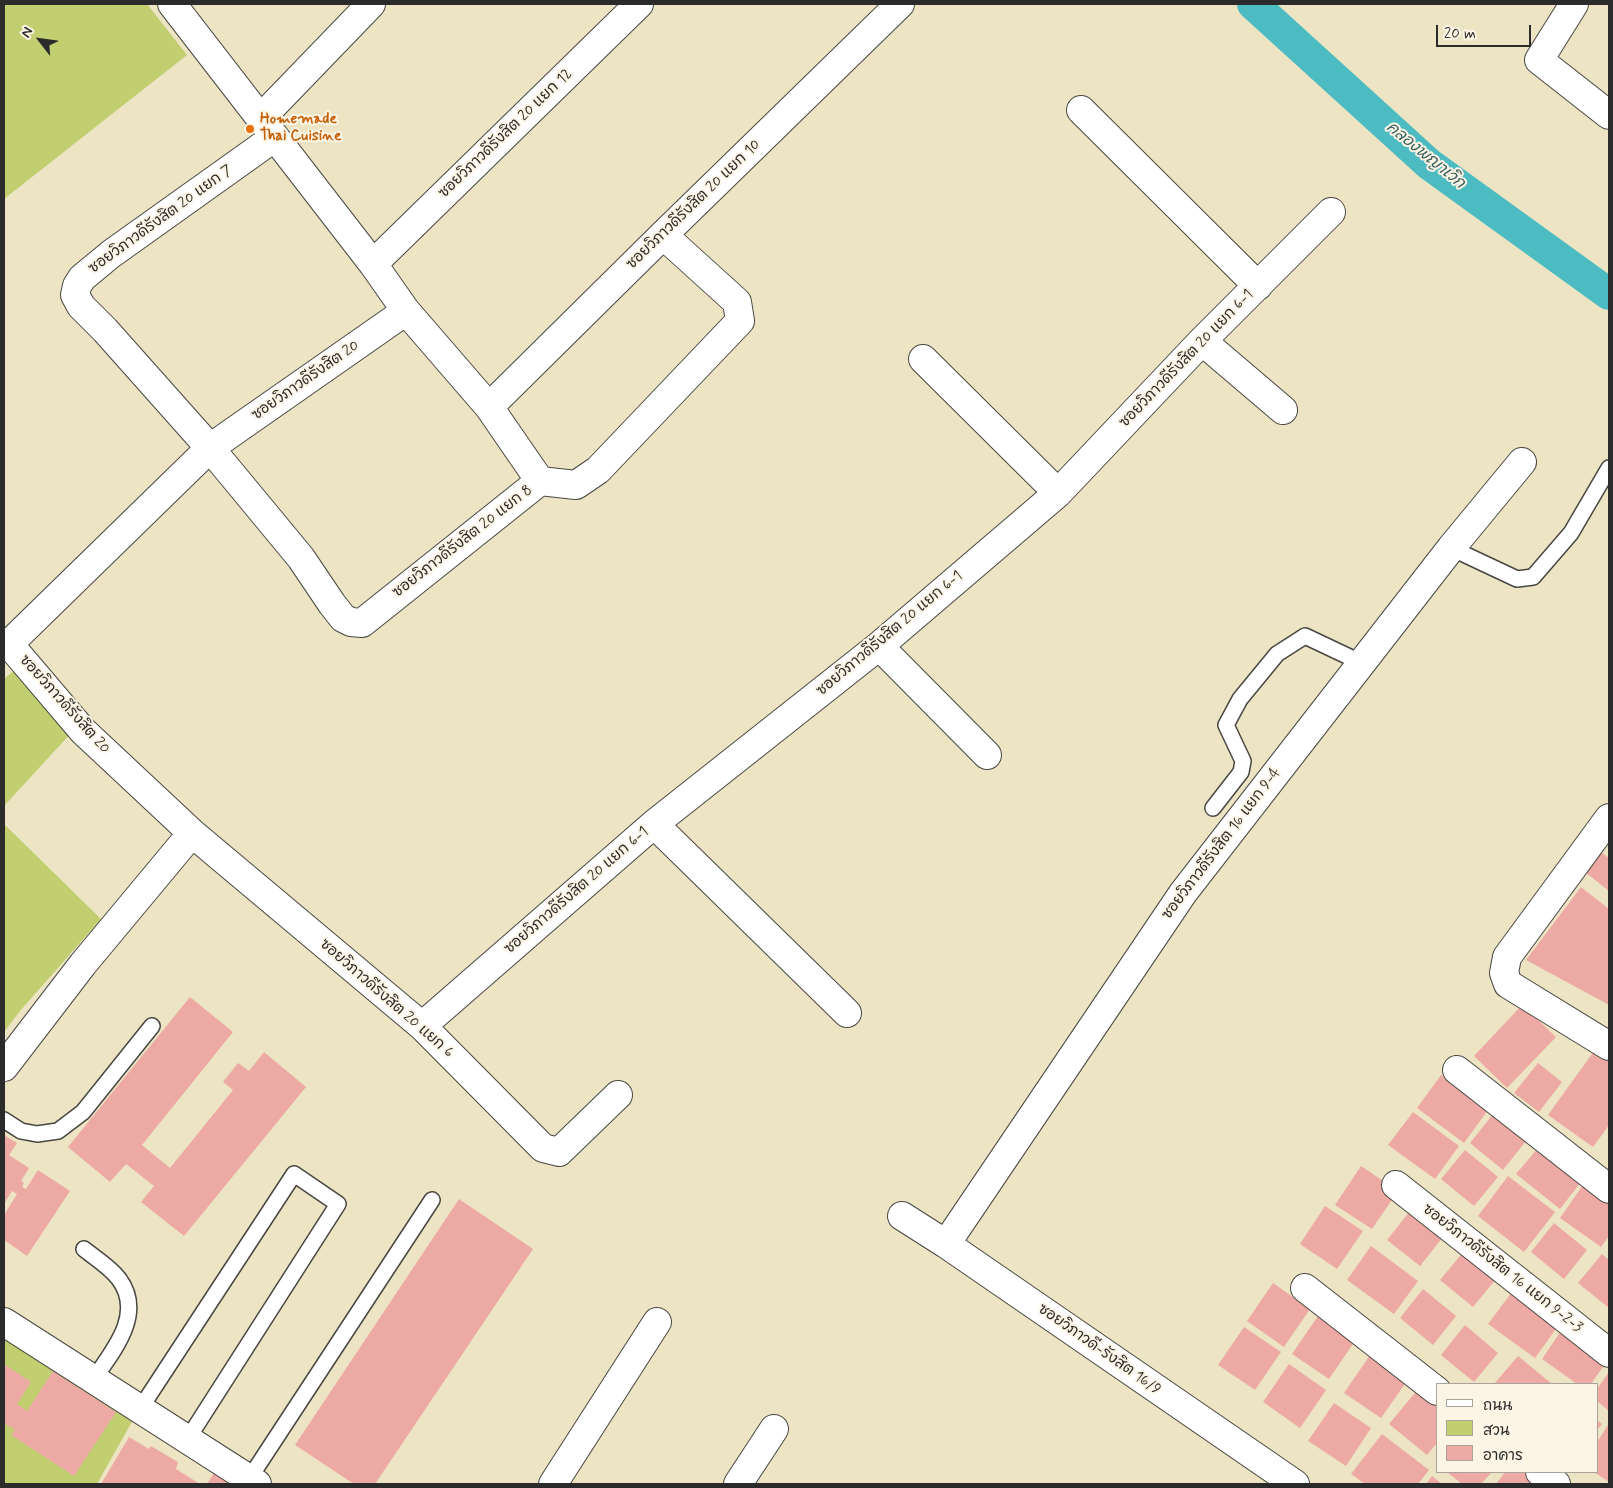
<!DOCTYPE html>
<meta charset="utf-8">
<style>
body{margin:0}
#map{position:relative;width:1613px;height:1488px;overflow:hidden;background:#ece4c3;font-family:Mynerve,"Playpen Sans Thai",sans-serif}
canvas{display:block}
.frame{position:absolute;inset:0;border:5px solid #2b2b2b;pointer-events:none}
.legend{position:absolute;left:1436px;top:1383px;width:162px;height:90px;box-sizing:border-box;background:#fcf5e5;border:1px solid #a8a49b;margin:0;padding:6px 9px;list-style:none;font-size:15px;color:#2b2b2b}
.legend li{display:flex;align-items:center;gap:10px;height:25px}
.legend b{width:25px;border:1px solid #a8a49b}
.north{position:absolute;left:15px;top:15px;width:50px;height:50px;-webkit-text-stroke:4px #fcf5e5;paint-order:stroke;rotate:300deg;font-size:14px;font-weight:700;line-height:20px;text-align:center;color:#2b2b2b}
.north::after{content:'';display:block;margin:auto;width:18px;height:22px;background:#2b2b2b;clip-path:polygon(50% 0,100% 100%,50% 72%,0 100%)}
.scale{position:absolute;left:1436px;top:25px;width:95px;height:22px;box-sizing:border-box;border:2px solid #2b2b2b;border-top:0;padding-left:6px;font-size:15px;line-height:18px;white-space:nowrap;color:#2b2b2b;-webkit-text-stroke:4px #fcf5e5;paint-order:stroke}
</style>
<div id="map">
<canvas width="1613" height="1488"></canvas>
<div class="frame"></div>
<ul class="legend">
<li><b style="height:6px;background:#fff"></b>ถนน</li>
<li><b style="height:14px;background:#c1cf71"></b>สวน</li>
<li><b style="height:14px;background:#edaaa5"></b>อาคาร</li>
</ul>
<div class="north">N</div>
<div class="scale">20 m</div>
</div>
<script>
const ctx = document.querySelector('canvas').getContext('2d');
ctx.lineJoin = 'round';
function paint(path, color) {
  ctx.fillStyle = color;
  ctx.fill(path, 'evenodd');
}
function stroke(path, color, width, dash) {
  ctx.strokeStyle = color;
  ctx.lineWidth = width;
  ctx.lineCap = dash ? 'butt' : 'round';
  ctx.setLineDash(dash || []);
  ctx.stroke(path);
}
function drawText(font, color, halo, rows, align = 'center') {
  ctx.font = font + ' Mynerve,"Playpen Sans Thai",sans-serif';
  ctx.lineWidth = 4;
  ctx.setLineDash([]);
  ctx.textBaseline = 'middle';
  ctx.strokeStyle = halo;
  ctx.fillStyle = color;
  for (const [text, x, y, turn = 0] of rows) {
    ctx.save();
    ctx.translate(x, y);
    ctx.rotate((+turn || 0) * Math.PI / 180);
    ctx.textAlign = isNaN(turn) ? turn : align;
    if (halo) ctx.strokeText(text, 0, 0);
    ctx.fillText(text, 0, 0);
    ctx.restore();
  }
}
paint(new Path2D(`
 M 4,4 L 147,4 L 187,55 L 4,199 Z
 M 17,668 L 72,732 L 4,806 L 4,679 Z
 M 4,824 L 101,919 L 20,1011 L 4,1032 Z
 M 4,1334 L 133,1420 L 97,1484 L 4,1484 Z`), '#c1cf71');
stroke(new Path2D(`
 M 1253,4 L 1429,164 L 1609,294`), '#4dbcc2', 32);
paint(new Path2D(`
 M 1597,849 L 1609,858 L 1609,891 L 1581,869 Z
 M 1581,887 L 1609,909 L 1609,1005 L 1526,960 Z
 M 190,997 L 233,1032 L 142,1145 L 170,1168 L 233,1090 L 223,1082 L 238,1063 L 249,1071 L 264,1052 L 306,1087 L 184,1236 L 141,1202 L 154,1186 L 126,1164 L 110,1182 L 68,1147 Z
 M 1522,1005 L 1556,1037 L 1507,1088 L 1474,1056 Z
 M 1597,1047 L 1609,1056 L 1609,1125 L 1593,1147 L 1548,1115 Z
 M 1538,1063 L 1562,1082 L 1539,1112 L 1514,1093 Z
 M 1441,1075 L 1488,1110 L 1464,1143 L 1417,1108 Z
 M 1413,1112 L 1459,1146 L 1435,1179 L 1388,1145 Z
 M 1493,1114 L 1526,1141 L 1503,1170 L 1470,1143 Z
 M 4,1135 L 17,1143 L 9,1155 L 29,1168 L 21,1181 L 24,1183 L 22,1187 L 26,1189 L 38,1170 L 70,1191 L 27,1256 L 4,1240 L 4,1215 L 17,1194 L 12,1191 L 4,1204 Z
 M 1538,1148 L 1581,1182 L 1560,1209 L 1516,1174 Z
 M 1465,1150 L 1498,1177 L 1474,1206 L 1441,1179 Z
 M 1361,1166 L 1398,1191 L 1372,1229 L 1335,1205 Z
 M 1508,1176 L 1555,1212 L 1524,1252 L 1478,1216 Z
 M 1585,1182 L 1609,1199 L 1609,1236 L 1601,1247 L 1560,1218 Z
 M 459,1199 L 533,1249 L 375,1484 L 354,1484 L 295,1445 Z
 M 1325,1206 L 1363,1231 L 1337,1269 L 1300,1244 Z
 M 1410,1211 L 1443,1237 L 1420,1266 L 1387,1240 Z
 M 1554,1223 L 1587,1250 L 1564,1279 L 1531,1252 Z
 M 1371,1246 L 1418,1281 L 1394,1314 L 1347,1280 Z
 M 1464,1251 L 1497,1278 L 1473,1307 L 1440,1280 Z
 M 1602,1254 L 1609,1260 L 1609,1308 L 1578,1283 Z
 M 1273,1283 L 1310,1309 L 1284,1347 L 1247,1321 Z
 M 1423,1289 L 1456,1316 L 1433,1345 L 1400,1318 Z
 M 1512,1292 L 1558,1326 L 1535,1358 L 1488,1324 Z
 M 1318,1316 L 1355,1341 L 1329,1379 L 1292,1354 Z
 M 1465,1325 L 1498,1353 L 1474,1382 L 1441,1355 Z
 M 1244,1327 L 1281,1352 L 1255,1390 L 1218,1365 Z
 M 1561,1331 L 1605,1364 L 1591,1384 L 1577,1384 L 1542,1359 Z
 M 1370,1355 L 1407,1381 L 1381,1418 L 1344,1393 Z
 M 1518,1356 L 1552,1384 L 1494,1384 Z
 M 4,1364 L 31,1382 L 17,1404 L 27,1411 L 53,1371 L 116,1412 L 74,1476 L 11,1435 L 15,1430 L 4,1423 Z
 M 1289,1364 L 1326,1390 L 1300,1428 L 1263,1402 Z
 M 1609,1372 L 1609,1411 L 1597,1401 L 1597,1389 Z
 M 1419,1388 L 1437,1402 L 1437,1443 L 1427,1455 L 1389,1424 Z
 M 1334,1403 L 1371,1428 L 1346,1466 L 1308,1441 Z
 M 1597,1420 L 1602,1424 L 1597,1430 Z
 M 1608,1425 L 1609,1426 L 1609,1482 L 1594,1472 L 1597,1472 L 1597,1442 Z
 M 1382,1434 L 1429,1470 L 1418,1484 L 1365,1484 L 1351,1474 Z
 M 129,1437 L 149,1449 L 151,1446 L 178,1462 L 176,1469 L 200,1484 L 101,1484 Z
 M 1447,1472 L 1492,1472 L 1481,1484 L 1462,1484 Z
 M 1505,1472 L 1523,1472 L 1539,1484 L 1496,1484 Z
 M 214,1473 L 224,1480 L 228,1474 L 244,1484 L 207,1484 Z
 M 1432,1476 L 1442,1484 L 1426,1484 Z`), '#edaaa5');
const service = new Path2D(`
 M 1451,548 L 1517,579 L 1533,577 L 1571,533 L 1609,468
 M 1213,808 L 1241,772 L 1243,761 L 1226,725 L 1240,699 L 1277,654 L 1305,636 L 1362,663
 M 4,1120 L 21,1131 L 37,1134 L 58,1131 L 83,1112 L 152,1026
 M 84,1249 C 95,1258 110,1267 119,1279 C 145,1314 113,1351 93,1380
 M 140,1409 L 294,1174 L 338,1204 L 187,1440
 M 249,1479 L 432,1200`);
const minor = new Path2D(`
 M 172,4 L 373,264 L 406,311 L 489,407 L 540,481
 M 1574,4 L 1539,60 L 1609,115
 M 1081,110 L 1258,286
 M 261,118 L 371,4
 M 275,137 L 111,254 L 82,278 L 77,286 L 75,295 L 81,306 L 105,330 L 210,448 L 301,558 L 332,604 L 343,618 L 351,622 L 362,623 L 540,481 L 576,485 L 598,470 L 740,321 L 737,302 L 663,235
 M 373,264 L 639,4
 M 1202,341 L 1283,410
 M 923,359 L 1058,493
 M 489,407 L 663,235 L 900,4
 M 879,646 L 987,755
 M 1609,818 L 1507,957 L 1504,973 L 1508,984 L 1609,1046
 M 654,824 L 847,1013
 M 192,833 L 422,1026 L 543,1148 L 559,1152 L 618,1095
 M 422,1026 L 654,824 L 879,646 L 1058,493 L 1202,341 L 1331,212
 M 4,1067 L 83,964 L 192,833 L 83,731 L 9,644 L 210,448 L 406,311
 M 1457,1070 L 1609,1189
 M 1396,1185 L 1609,1353
 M 902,1216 L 946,1244 L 1295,1484
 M 946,1244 L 1183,893 L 1451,548 L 1522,462
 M 1305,1288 L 1437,1391
 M 4,1322 L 257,1484
 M 1540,1472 L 1556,1484
 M 553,1484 L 657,1322
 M 738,1484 L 774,1429`);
stroke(service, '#484742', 18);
stroke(minor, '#484742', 30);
stroke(service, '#fff', 15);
stroke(minor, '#fff', 28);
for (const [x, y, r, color] of [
 [250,129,5,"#e8710a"]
]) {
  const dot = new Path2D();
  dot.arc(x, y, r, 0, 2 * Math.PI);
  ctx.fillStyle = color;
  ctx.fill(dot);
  stroke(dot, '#fcf5e5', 2);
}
drawText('bold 15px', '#c56008', '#fcf5e5', [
 ["Homemade",260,120],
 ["Thai Cuisine",260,137]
], 'left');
drawText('15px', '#2b2b2b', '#fcf5e5', [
 ["ซอยวิภาวดีรังสิต 20 แยก 12",506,134,-44],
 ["ซอยวิภาวดีรังสิต 20 แยก 10",694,205,-44],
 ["ซอยวิภาวดีรังสิต 20 แยก 7",161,220,-36],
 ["ซอยวิภาวดีรังสิต 20 แยก 6-1",1187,359,-46],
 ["ซอยวิภาวดีรังสิต 20",306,381,-35],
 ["ซอยวิภาวดีรังสิต 20 แยก 8",463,542,-38],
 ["ซอยวิภาวดีรังสิต 20 แยก 6-1",890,634,-40],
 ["ซอยวิภาวดีรังสิต 20",64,705,48],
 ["ซอยวิภาวดีรังสิต 16 แยก 9-4",1222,844,-53],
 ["ซอยวิภาวดีรังสิต 20 แยก 6-1",577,891,-41],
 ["ซอยวิภาวดีรังสิต 20 แยก 6",386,999,41],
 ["ซอยวิภาวดีรังสิต 16 แยก 9-2-3",1502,1269,38],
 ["ซอยวิภาวดี-รังสิต 16/9",1099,1350,35]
]);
drawText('italic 16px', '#375e60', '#fcf5e5', [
 ["คลองพญาเวิก",1425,156,39]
]);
</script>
